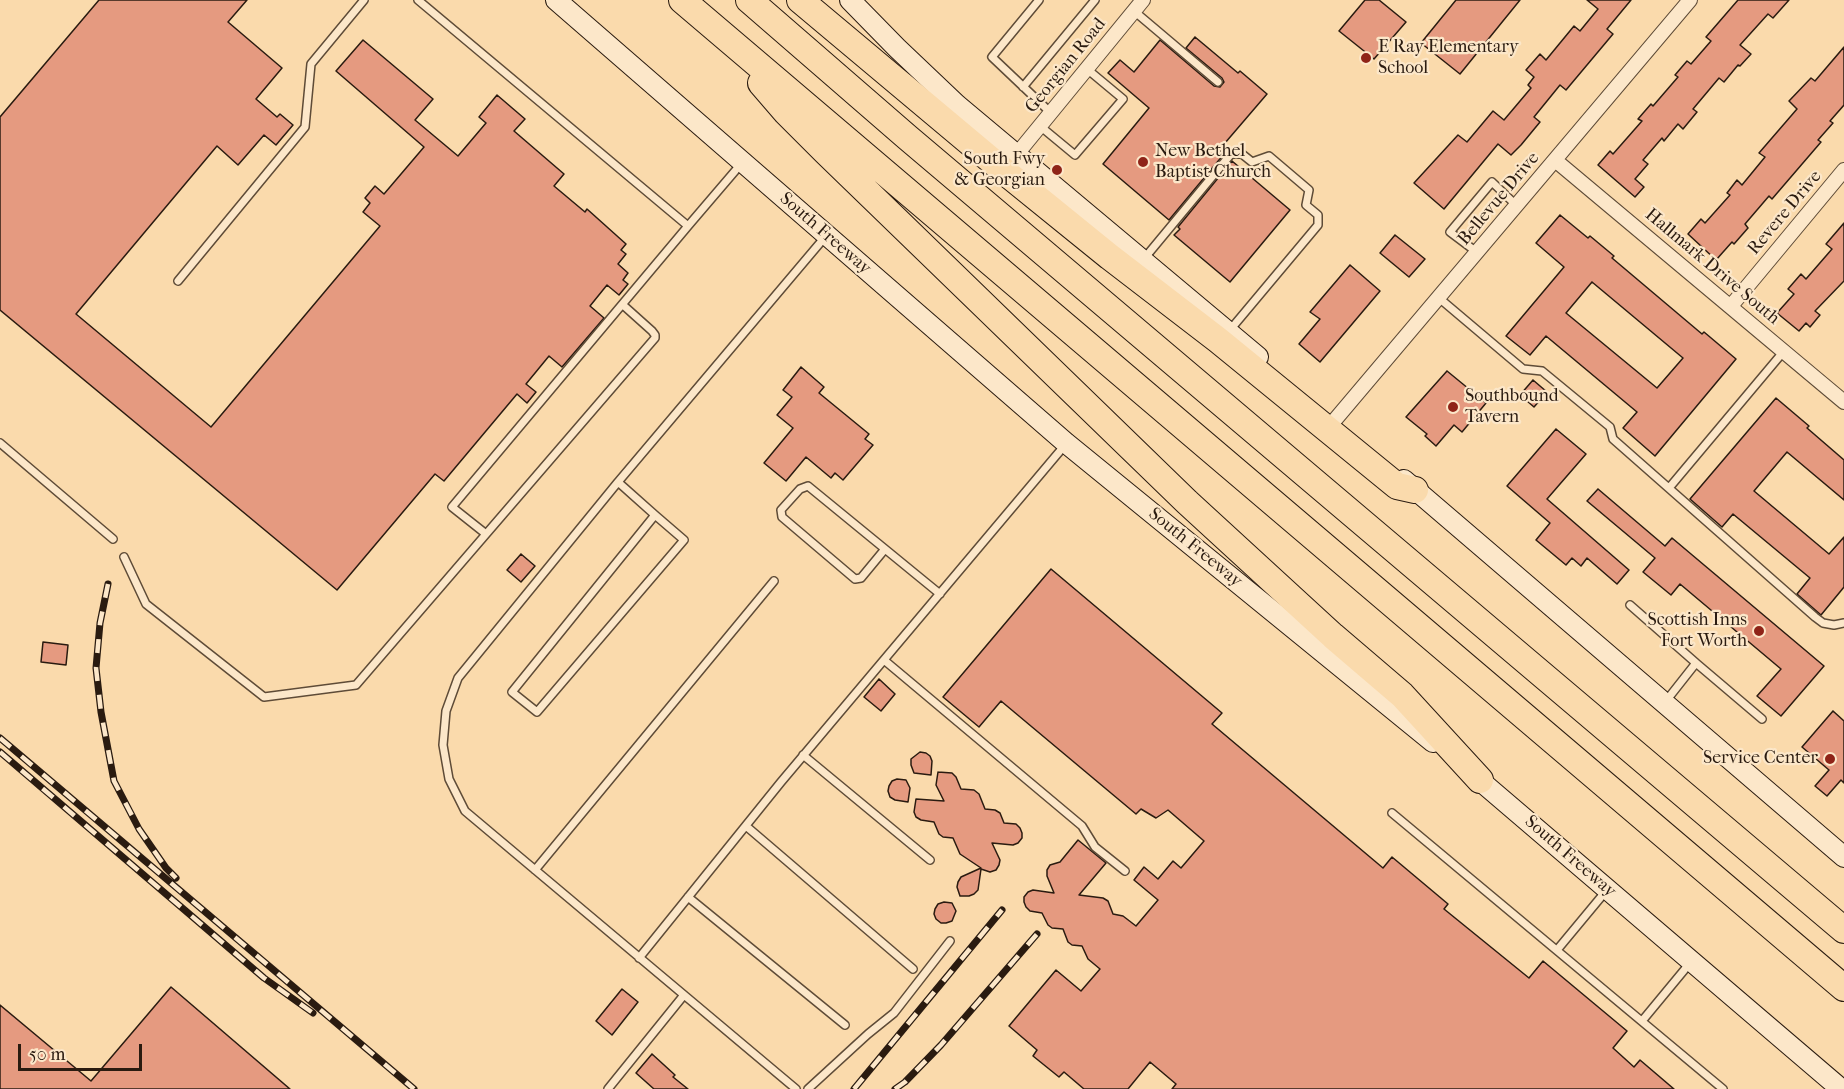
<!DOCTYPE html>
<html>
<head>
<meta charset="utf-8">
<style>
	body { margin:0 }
	#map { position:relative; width:1844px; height:1089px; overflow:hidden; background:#fadaac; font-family:"IM FELL French Canon",serif }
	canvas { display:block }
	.scale { position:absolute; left:18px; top:1044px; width:124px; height:27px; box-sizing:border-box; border:3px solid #2a1b10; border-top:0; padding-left:8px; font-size:18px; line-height:21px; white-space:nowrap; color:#2a1b10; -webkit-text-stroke:4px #fce7c9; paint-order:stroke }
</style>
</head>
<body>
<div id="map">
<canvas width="1844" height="1089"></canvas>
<div class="scale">50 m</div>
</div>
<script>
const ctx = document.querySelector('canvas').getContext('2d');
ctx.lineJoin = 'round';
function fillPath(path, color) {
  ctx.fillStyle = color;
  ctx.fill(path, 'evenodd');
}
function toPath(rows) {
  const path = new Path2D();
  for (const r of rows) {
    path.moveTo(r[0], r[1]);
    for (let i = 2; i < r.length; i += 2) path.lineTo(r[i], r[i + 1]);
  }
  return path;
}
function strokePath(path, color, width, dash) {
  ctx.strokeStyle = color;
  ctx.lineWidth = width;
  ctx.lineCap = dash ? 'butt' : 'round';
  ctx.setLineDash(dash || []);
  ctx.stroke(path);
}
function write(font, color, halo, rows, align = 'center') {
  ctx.font = font + ' "IM FELL French Canon",serif';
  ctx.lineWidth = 4.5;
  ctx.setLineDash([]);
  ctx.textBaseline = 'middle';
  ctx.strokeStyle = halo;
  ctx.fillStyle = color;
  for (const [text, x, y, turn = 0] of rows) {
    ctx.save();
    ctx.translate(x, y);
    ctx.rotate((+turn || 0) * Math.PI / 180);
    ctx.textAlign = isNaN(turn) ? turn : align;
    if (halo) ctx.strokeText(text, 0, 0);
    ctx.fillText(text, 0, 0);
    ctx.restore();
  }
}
const building = toPath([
	[99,0,247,0,228,22,282,68,256,99,277,117,280,114,293,125,276,145,264,135,238,165,217,146,76,314,211,427,380,226,363,212,370,203,365,198,375,186,384,194,424,147,336,71,363,40,433,99,415,120,458,156,486,123,479,117,497,95,525,119,514,131,564,174,554,186,585,212,587,209,626,244,621,250,626,254,618,264,628,273,623,280,628,284,619,295,607,285,590,306,604,318,562,367,549,356,526,384,536,392,527,403,517,394,444,481,435,474,337,590,0,310,0,117,99,0],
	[1365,0,1379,0,1406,22,1374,59,1339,31,1365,0],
	[1456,0,1520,0,1460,74,1421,43,1456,0],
	[1587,0,1631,0,1607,29,1613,34,1566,90,1560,85,1534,117,1540,122,1521,145,1511,155,1498,144,1444,209,1414,183,1458,135,1467,142,1493,111,1504,120,1531,88,1528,85,1534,77,1526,70,1540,54,1546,60,1574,26,1580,31,1598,9,1587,0],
	[1738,0,1789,0,1773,18,1768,14,1740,45,1751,54,1740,66,1738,65,1724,82,1719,78,1693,109,1697,112,1683,129,1678,124,1664,141,1662,138,1643,160,1648,164,1635,179,1644,187,1635,197,1598,165,1610,151,1613,154,1642,121,1638,119,1651,104,1653,106,1678,77,1675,75,1687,61,1691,64,1711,41,1706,37,1738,0],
	[1195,37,1238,73,1240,71,1267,94,1219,150,1224,154,1169,220,1103,164,1149,108,1108,73,1120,60,1134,72,1160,40,1214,86,1220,87,1224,82,1222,78,1186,48,1195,37],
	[1844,47,1844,105,1830,121,1833,123,1818,140,1821,142,1772,199,1769,196,1745,224,1748,228,1734,244,1732,242,1716,260,1688,234,1701,219,1705,223,1730,195,1727,193,1737,180,1742,185,1765,157,1759,153,1797,109,1789,101,1811,78,1815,81,1844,47],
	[1232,161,1290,210,1230,282,1174,235,1180,229,1178,227,1232,161],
	[1560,215,1588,238,1590,236,1614,256,1612,258,1702,334,1704,332,1736,359,1655,456,1623,428,1637,412,1546,336,1530,355,1506,336,1564,267,1536,243,1560,215],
	[1592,282,1683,358,1657,388,1566,313,1592,282],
	[1844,223,1844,281,1815,311,1820,315,1810,327,1806,323,1799,331,1777,313,1794,294,1788,289,1801,274,1806,279,1832,249,1826,244,1844,223],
	[1395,235,1425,259,1409,277,1380,253,1395,235],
	[1350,265,1380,291,1320,362,1299,344,1320,319,1310,312,1350,265],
	[801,367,824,387,819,393,869,434,865,439,873,445,843,480,835,473,831,478,806,457,786,481,764,463,793,428,777,415,792,397,783,390,801,367],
	[1447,371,1486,403,1462,432,1454,425,1436,446,1425,436,1427,434,1406,417,1447,371],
	[1533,380,1547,392,1534,407,1520,395,1533,380],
	[1776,398,1809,426,1807,428,1844,460,1844,500,1787,452,1754,491,1829,554,1844,537,1844,587,1821,615,1797,594,1810,578,1733,514,1722,527,1690,499,1776,398],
	[1556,429,1586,454,1547,499,1629,570,1617,584,1587,558,1581,566,1572,558,1566,565,1536,540,1550,523,1507,486,1556,429],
	[1598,489,1665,546,1672,538,1824,666,1781,716,1757,696,1781,669,1680,584,1671,595,1643,572,1655,558,1587,501,1598,489],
	[521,554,535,566,521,582,507,570,521,554],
	[1051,569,1222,713,1212,724,1383,868,1392,857,1448,904,1444,909,1529,978,1543,961,1627,1031,1613,1048,1634,1067,1640,1060,1674,1089,1172,1089,1176,1084,1150,1062,1128,1089,1084,1089,1064,1072,1059,1077,1033,1056,1037,1050,1009,1026,1056,970,1081,991,1100,969,1088,959,1082,946,1072,945,1068,942,1063,929,1052,928,1048,925,1042,913,1030,911,1026,907,1024,902,1024,897,1028,892,1033,890,1054,893,1047,876,1047,870,1050,865,1060,862,1078,840,1106,863,1079,895,1103,898,1108,901,1113,914,1123,916,1136,926,1158,900,1134,880,1144,867,1158,879,1173,861,1181,868,1204,841,1168,810,1156,818,1141,809,1136,814,1001,701,979,727,943,697,1051,569],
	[43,642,68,645,66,665,41,662,43,642],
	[879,679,895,694,881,711,864,697,879,679],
	[1833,711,1844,721,1844,783,1841,780,1827,796,1815,786,1829,770,1802,747,1833,711],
	[920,752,926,753,930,756,932,761,931,775,914,773,911,765,911,759,920,752],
	[938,772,952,773,956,777,961,789,974,790,979,794,985,809,995,810,1000,813,1004,823,1016,824,1020,828,1022,833,1022,838,1018,843,1013,845,992,843,1000,860,999,865,996,870,990,872,981,869,978,890,974,894,969,896,960,896,957,887,958,882,961,877,981,868,960,854,953,838,943,837,939,834,934,822,921,820,916,817,914,812,916,799,944,801,936,785,938,772],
	[897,779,906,780,910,788,908,802,895,800,890,797,888,791,889,786,892,781,897,779],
	[944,902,952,903,956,911,952,921,946,923,941,923,936,919,934,914,935,909,938,904,944,902],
	[171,987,290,1089,0,1089,0,1005,91,1081,171,987],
	[622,989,638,1002,612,1035,596,1021,622,989],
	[652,1054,675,1075,673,1077,688,1089,654,1089,636,1073,652,1054]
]);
fillPath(building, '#e59a80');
strokePath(building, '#2a1b10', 1.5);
const service = toPath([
	[418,0,688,226,741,164],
	[1039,0,992,57,1051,113],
	[1134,11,1218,82],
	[1023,87,1095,0],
	[1040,126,1075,155,1123,99,1087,69],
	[1478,253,1450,232,1492,182,1517,206],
	[1143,260,1231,154,1242,154,1252,162,1269,156,1309,190,1306,205,1318,215,1318,225,1230,330],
	[178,281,305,127,311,64,364,0],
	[1439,298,1523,369,1542,371,1610,427,1613,439,1815,617,1823,623,1834,625,1844,623],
	[0,443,113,539],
	[618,482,458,678,446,711,443,745,449,779,465,811,796,1089],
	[1669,488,1784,351],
	[655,515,512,692,537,712,684,540,655,515,618,482,825,237],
	[486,534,452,507,688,226],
	[885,549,861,578,855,579,782,517,781,510,800,489,808,486,940,594],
	[124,557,146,604,264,697,356,685,655,338,655,335,652,331,623,305],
	[1630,605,1696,663],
	[884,660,1082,826,1095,847,1125,871],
	[1666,701,1696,663,1762,719],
	[803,755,930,860],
	[1392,813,1723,1089],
	[746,826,913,969],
	[535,870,774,581],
	[688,897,845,1025],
	[1557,950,1606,891],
	[639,958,781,782,1065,445],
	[1642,1021,1690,963],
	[608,1089,684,995],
	[808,1089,868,1034,894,1013,950,941]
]);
const minor = toPath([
	[1017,154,1143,0],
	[1555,160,1844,402],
	[1731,306,1844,170],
	[1334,421,1690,0]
]);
const secondary = toPath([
	[556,0,1066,443,1433,742],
	[850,0,897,48,957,105,1258,357],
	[1404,480,1844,857],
	[1470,772,1841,1089]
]);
const motorway = toPath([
	[682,0,1844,988],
	[749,0,907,137,1844,930],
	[800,0,1010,176,1110,257,1218,340,1397,486,1415,490],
	[761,83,786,112,826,152,1187,502,1333,636,1402,695,1480,780]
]);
strokePath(service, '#5e4b37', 10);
strokePath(minor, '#5e4b37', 16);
strokePath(secondary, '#2a1b10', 22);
strokePath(motorway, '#2a1b10', 28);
strokePath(service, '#fce7c9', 7);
strokePath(minor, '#fce7c9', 14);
strokePath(secondary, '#fce7c9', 20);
strokePath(motorway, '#fadaac', 26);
const rail = toPath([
	[108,584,100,623,96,668,101,712,114,781,139,829,166,868,176,878],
	[0,738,414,1089],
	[0,752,264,978,313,1013],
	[854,1089,1002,910],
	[895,1089,905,1082,941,1045,1037,934]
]);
strokePath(rail, '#2a1b10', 7);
strokePath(rail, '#fce7c9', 4.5, [14]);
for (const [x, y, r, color] of [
	[1366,58,6,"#8f2418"],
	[1143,162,6,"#8f2418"],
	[1057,170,6,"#8f2418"],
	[1453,407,6,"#8f2418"],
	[1759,631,6,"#8f2418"],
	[1830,759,6,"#8f2418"]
]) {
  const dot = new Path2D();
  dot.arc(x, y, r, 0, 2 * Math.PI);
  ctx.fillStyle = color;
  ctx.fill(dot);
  strokePath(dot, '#fce7c9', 2);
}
write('18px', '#2a1b10', '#fce7c9', [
	["E Ray Elementary",1378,48],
	["School",1378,69],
	["New Bethel",1155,152],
	["Baptist Church",1155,173],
	["South Fwy",1045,160,"right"],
	["& Georgian",1045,181,"right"],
	["Southbound",1465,397],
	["Tavern",1465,418],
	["Scottish Inns",1747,621,"right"],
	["Fort Worth",1747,642,"right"],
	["Service Center",1818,759,"right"]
], 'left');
write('18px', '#2a1b10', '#fce7c9', [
	["Georgian Road",1066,66,-51],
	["Bellevue Drive",1499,199,-50],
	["Revere Drive",1785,213,-50],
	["South Freeway",825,234,41],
	["Hallmark Drive South",1712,267,40],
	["South Freeway",1195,548,39],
	["South Freeway",1570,857,41]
]);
</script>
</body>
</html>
